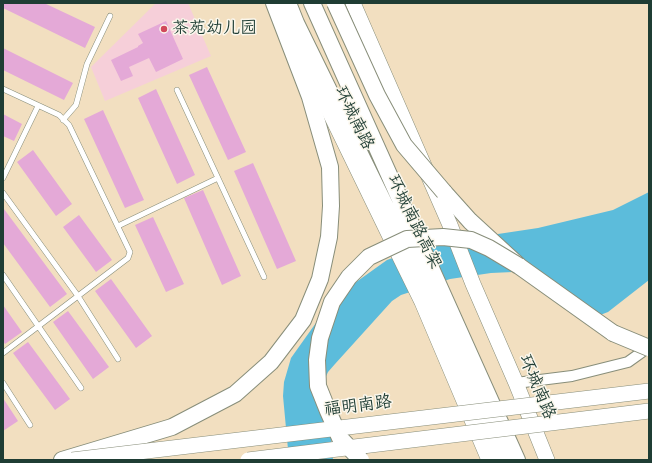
<!DOCTYPE html>
<html>
<head>
<meta charset="utf-8">
<style>
	body { margin:0 }
	#map { position:relative; width:652px; height:463px; overflow:hidden; background:#f2dfc0; font-family:Caveat,sans-serif }
	canvas { display:block }
	.frame { position:absolute; inset:0; border:4px solid #1f3d34; pointer-events:none }
</style>
</head>
<body>
<div id="map">
<canvas width="652" height="463"></canvas>
<div class="frame"></div>
</div>
<script>
const ctx = document.querySelector('canvas').getContext('2d');
ctx.lineJoin = 'round';
function fillPath(path, color) {
  ctx.fillStyle = color;
  ctx.fill(path, 'evenodd');
}
function toPath(rows) {
  const path = new Path2D();
  for (const r of rows) {
    path.moveTo(r[0], r[1]);
    for (let i = 2; i < r.length; i += 2) path.lineTo(r[i], r[i + 1]);
  }
  return path;
}
function strokePath(path, color, width, dash) {
  ctx.strokeStyle = color;
  ctx.lineWidth = width;
  ctx.lineCap = dash ? 'butt' : 'round';
  ctx.setLineDash(dash || []);
  ctx.stroke(path);
}
function write(font, color, halo, rows, align = 'center') {
  ctx.font = font + ' Caveat,"LXGW WenKai TC",sans-serif';
  ctx.lineWidth = 3;
  ctx.setLineDash([]);
  ctx.textBaseline = 'middle';
  ctx.strokeStyle = halo;
  ctx.fillStyle = color;
  for (const [text, x, y, turn = 0] of rows) {
    ctx.save();
    ctx.translate(x, y);
    ctx.rotate((+turn || 0) * Math.PI / 180);
    ctx.textAlign = isNaN(turn) ? turn : align;
    if (halo) ctx.strokeText(text, 0, 0);
    ctx.fillText(text, 0, 0);
    ctx.restore();
  }
}
fillPath(toPath([
	[156,3,188,3,211,56,105,101,91,67]
]), '#f6cfd9');
fillPath(toPath([
	[649,192,649,280,608,312,595,317,540,277,513,272,491,273,450,279,401,295,392,301,335,364,328,372,323,383,331,436,333,460,289,460,283,396,284,382,291,358,323,313,352,285,387,260,412,251,478,237,538,228,613,210]
]), '#5cbcdb');
fillPath(toPath([
	[4,3,44,3,95,27,85,48,3,8],
	[166,21,183,59,156,72,149,58,129,67,133,76,121,81,111,60,138,47,138,46,143,43,138,34],
	[3,48,73,83,64,100,3,70],
	[207,67,246,152,228,160,189,75],
	[156,89,195,175,177,184,138,98],
	[103,110,144,200,125,208,84,119],
	[3,114,22,124,14,141,3,136],
	[33,150,72,204,56,216,17,162],
	[253,163,296,261,277,269,234,171],
	[203,190,241,276,222,285,184,198],
	[4,209,67,294,50,307,3,243,3,210],
	[79,215,112,260,96,272,63,227],
	[153,217,184,284,166,292,135,225],
	[111,279,152,336,136,348,95,291],
	[3,305,22,332,5,344,3,341],
	[68,311,109,367,93,379,53,322],
	[28,342,70,399,55,410,13,353],
	[3,398,18,421,3,431]
]), '#e4a9d7');
const service = toPath([
	[3,89,59,115,69,125,130,252,128,258,3,353],
	[177,90,264,277],
	[63,120,76,105,87,64,110,16],
	[3,178,38,106],
	[3,193,78,296,118,359],
	[118,226,218,178],
	[3,275,81,388],
	[3,383,30,425]
]);
const minor = toPath([
	[516,383,572,376,628,362,649,347]
]);
const primary = toPath([
	[353,3,450,225,473,284,516,383,547,460],
	[298,47,397,251,422,302,489,460]
]);
const trunk = toPath([
	[288,3,296,23,430,297,501,460],
	[312,3,517,460],
	[444,192,470,221,519,266,613,333],
	[62,460,172,427,235,394,271,362,303,320,320,279,329,237,331,206,330,167,310,97,274,3]
]);
strokePath(service, '#888e7a', 6);
strokePath(minor, '#888e7a', 12);
strokePath(primary, '#888e7a', 16);
strokePath(trunk, '#888e7a', 18);
strokePath(service, '#fff', 5);
strokePath(minor, '#fff', 10);
strokePath(primary, '#fff', 15);
strokePath(trunk, '#fff', 16);
const primaryBridge = toPath([
	[72,460,649,391],
	[248,460,649,411]
]);
const trunkBridge = toPath([
	[335,3,377,95,404,145,444,192],
	[613,333,649,348],
	[361,460,340,438,328,411,318,386,317,360,320,338,332,302,349,277,369,257,407,239,443,237,471,240,489,248,519,266]
]);
strokePath(primaryBridge, '#888e7a', 16, []);
strokePath(trunkBridge, '#888e7a', 18, []);
strokePath(primaryBridge, '#fff', 15);
strokePath(trunkBridge, '#fff', 16);
for (const [x, y, r, color] of [
	[164,29,4,"#d1495b"]
]) {
  const dot = new Path2D();
  dot.arc(x, y, r, 0, 2 * Math.PI);
  ctx.fillStyle = color;
  ctx.fill(dot);
  strokePath(dot, '#fbf7ec', 1.5);
}
write('17px', '#1f3d34', '#fbf7ec', [
	["茶苑幼儿园",172,29]
], 'left');
write('17px', '#1f3d34', '#fbf7ec', [
	["环城南路",354,118,64],
	["环城南路高架",414,222,64],
	["环城南路",537,387,67],
	["福明南路",358,406,-7]
]);
</script>
</body>
</html>
